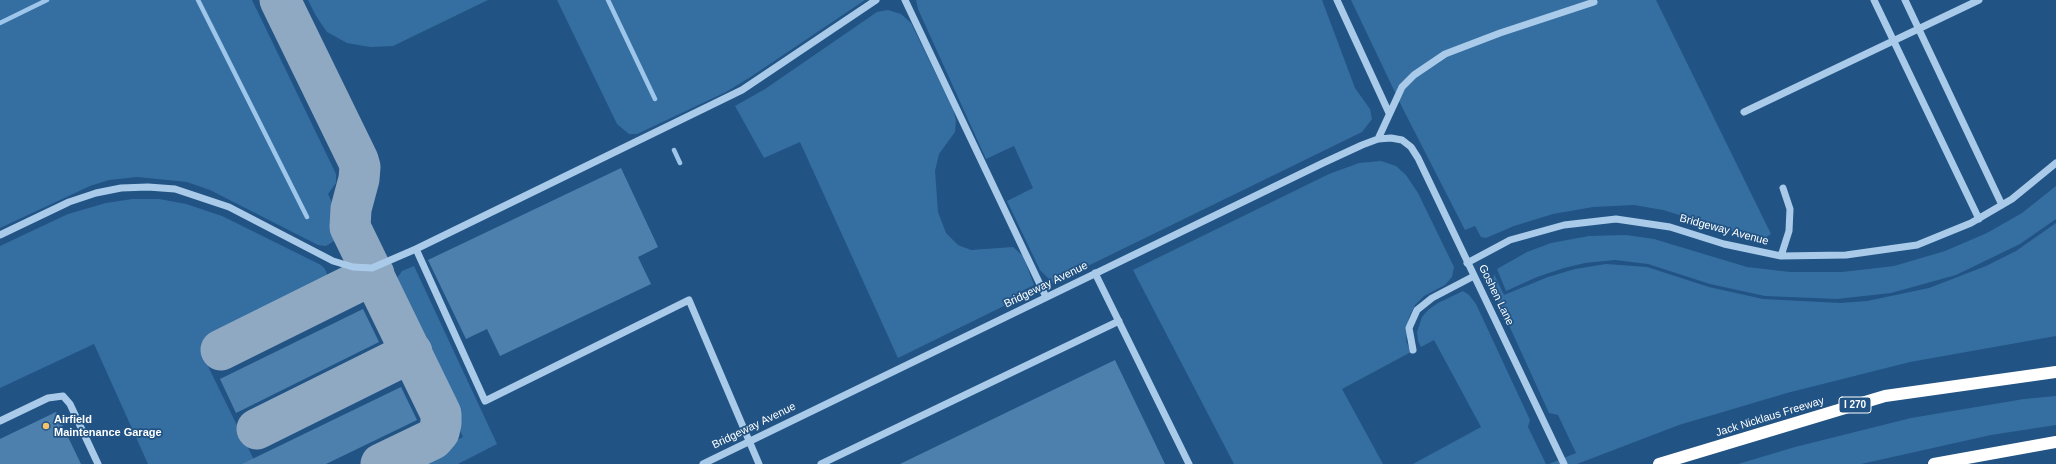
<!DOCTYPE html>
<html>
<head>
<meta charset="utf-8">
<style>
	body { margin:0 }
	canvas { display:block; background:#215384 }
</style>
</head>
<body>
<canvas width="2056" height="464"></canvas>
<script>
const ctx = document.querySelector('canvas').getContext('2d');
ctx.lineJoin = 'round';
function fillPath(path, color) {
  ctx.fillStyle = color;
  ctx.fill(path, 'evenodd');
}
function toPath(rows) {
  const path = new Path2D();
  for (const r of rows) {
    path.moveTo(r[0], r[1]);
    for (let i = 2; i < r.length; i += 2) path.lineTo(r[i], r[i + 1]);
  }
  return path;
}
function strokePath(path, color, width, dash) {
  ctx.strokeStyle = color;
  ctx.lineWidth = width;
  ctx.lineCap = dash ? 'butt' : 'round';
  ctx.setLineDash(dash || []);
  ctx.stroke(path);
}
function write(font, color, halo, rows, align = 'center') {
  ctx.font = font + ' Arial,sans-serif';
  ctx.lineWidth = 3.5;
  ctx.setLineDash([]);
  ctx.textBaseline = 'middle';
  ctx.strokeStyle = halo;
  ctx.fillStyle = color;
  for (const [text, x, y, turn = 0] of rows) {
    ctx.save();
    ctx.translate(x, y);
    ctx.rotate((+turn || 0) * Math.PI / 180);
    ctx.textAlign = isNaN(turn) ? turn : align;
    if (halo) ctx.strokeText(text, 0, 0);
    ctx.fillText(text, 0, 0);
    ctx.restore();
  }
}
fillPath(toPath([
	[0,0,252,0,336,174,336,183,328,194,342,224,342,230,337,239,326,246,318,245,210,190,187,182,137,177,109,180,90,186,0,228],
	[308,0,488,0,393,46,370,47,347,43,327,32,316,16],
	[557,0,865,0,752,76,726,92,637,134,629,134,617,124],
	[916,0,1322,0,1355,88,1370,109,1372,119,1362,132,1053,283,1040,270,1007,201,1033,188,1014,146,986,159,918,9],
	[1351,0,1656,0,1771,234,1763,239,1752,237,1663,210,1634,205,1593,207,1553,214,1514,226,1486,238,1481,237,1475,226,1465,230,1403,109],
	[888,10,901,14,911,23,953,109,956,120,955,132,939,154,935,171,938,212,946,233,958,245,971,250,1013,247,1023,256,1034,285,1014,295,1014,301,898,358,800,142,764,158,735,106,765,89,877,12],
	[1381,161,1396,166,1406,175,1418,193,1454,267,1452,277,1445,285,1424,296,1415,305,1409,317,1406,341,1411,352,1342,389,1383,464,1234,464,1133,270,1329,174,1359,163],
	[2056,186,2056,219,2020,244,1956,275,1891,293,1837,299,1765,296,1710,284,1648,264,1615,260,1585,263,1564,268,1537,277,1506,291,1497,269,1527,252,1551,243,1589,236,1626,235,1654,239,1747,267,1790,272,1842,272,1894,266,1945,251,1987,233,2022,213],
	[132,199,159,199,186,204,222,216,321,265,325,269,328,277,327,284,319,293,201,352,256,464,148,464,94,344,0,388,0,246,68,214,106,203],
	[2056,223,2056,336,1910,362,1787,393,1679,425,1577,464,1549,464,1576,453,1558,415,1549,413,1492,288,1494,274,1504,295,1548,277,1575,269,1606,264,1647,267,1709,287,1763,299,1840,303,1867,301,1929,288,1986,266,2016,251],
	[414,266,497,444,458,464,408,464,463,437,393,294,395,281,402,271],
	[1463,291,1469,295,1476,304,1530,420,1528,427,1546,464,1413,464,1481,427,1434,340,1421,347,1418,341,1417,332,1422,317,1428,310,1438,303],
	[2056,396,2056,425,1991,435,1861,464,1738,464,1795,447,1911,418,2024,399]
]), '#356ea1');
strokePath(toPath([
	[198,0,307,217],
	[608,0,655,99],
	[0,23,47,0],
	[674,150,680,163]
]), '#9dc6ea', 4.5);
strokePath(toPath([
	[280,0,358,160,360,167,359,179,351,209,350,227,441,414,441,423,439,432,433,439,381,464],
	[221,350,374,274],
	[257,429,412,352]
]), '#90a9c2', 41);
fillPath(toPath([
	[621,168,658,247,638,257,651,284,500,356,487,329,466,339,428,260],
	[363,309,379,342,236,413,220,379],
	[1115,360,1165,464,900,464],
	[401,387,417,420,326,464,242,464],
	[56,412,81,464,0,464,0,439]
]), '#4e80ae');
strokePath(toPath([
	[905,0,1046,297],
	[1337,0,1389,113],
	[1874,0,1979,219],
	[1905,0,2002,205],
	[1744,112,1979,0],
	[1378,139,1402,87,1414,75,1445,54,1500,33,1594,2],
	[0,235,69,202,96,193,121,188,148,187,175,189,229,207,333,261,353,267,372,268,416,249,742,90,876,0],
	[416,249,485,401,689,300,759,464],
	[1781,256,1789,231,1790,209,1783,188],
	[1467,263,1510,240,1564,225,1616,219,1670,227,1724,244,1781,256,1846,255,1917,245,1971,223,2012,199,2056,163],
	[1095,273,1189,464],
	[1413,350,1409,328,1417,310,1432,298,1474,276],
	[0,421,48,398,63,396,70,404,98,464],
	[703,464,1323,163,1362,145,1378,139,1391,138,1402,140,1411,147,1418,158,1564,464],
	[821,464,1119,321]
]), '#a9cbe9', 7);
strokePath(toPath([
	[1659,464,1885,396,2056,372],
	[1934,464,2056,442]
]), '#fff', 12);
for (const [x, y, r, color] of [
	[46,426,4,"#f5c36a"]
]) {
  const dot = new Path2D();
  dot.arc(x, y, r, 0, 2 * Math.PI);
  ctx.fillStyle = color;
  ctx.fill(dot);
  strokePath(dot, '#215384', 1.5);
}
for (const [x, y, w] of [
	[1855,405,32]
]) {
  const box = new Path2D();
  box.roundRect(x - w / 2, y - 8, w, 16, 3);
  ctx.fillStyle = '#215384';
  ctx.fill(box);
  strokePath(box, '#fff', 1);
}
write('bold 10px', '#fff', null, [
	["I 270",1855,405]
]);
write('11px', '#fff', '#215384', [
	["Bridgeway Avenue",1724,230,15],
	["Bridgeway Avenue",1046,285,-26],
	["Goshen Lane",1496,295,64],
	["Jack Nicklaus Freeway",1770,417,-17],
	["Bridgeway Avenue",754,426,-26]
]);
write('bold 11px', '#fff', '#215384', [
	["Airfield",54,420],
	["Maintenance Garage",54,433]
], 'left');
</script>
</body>
</html>
